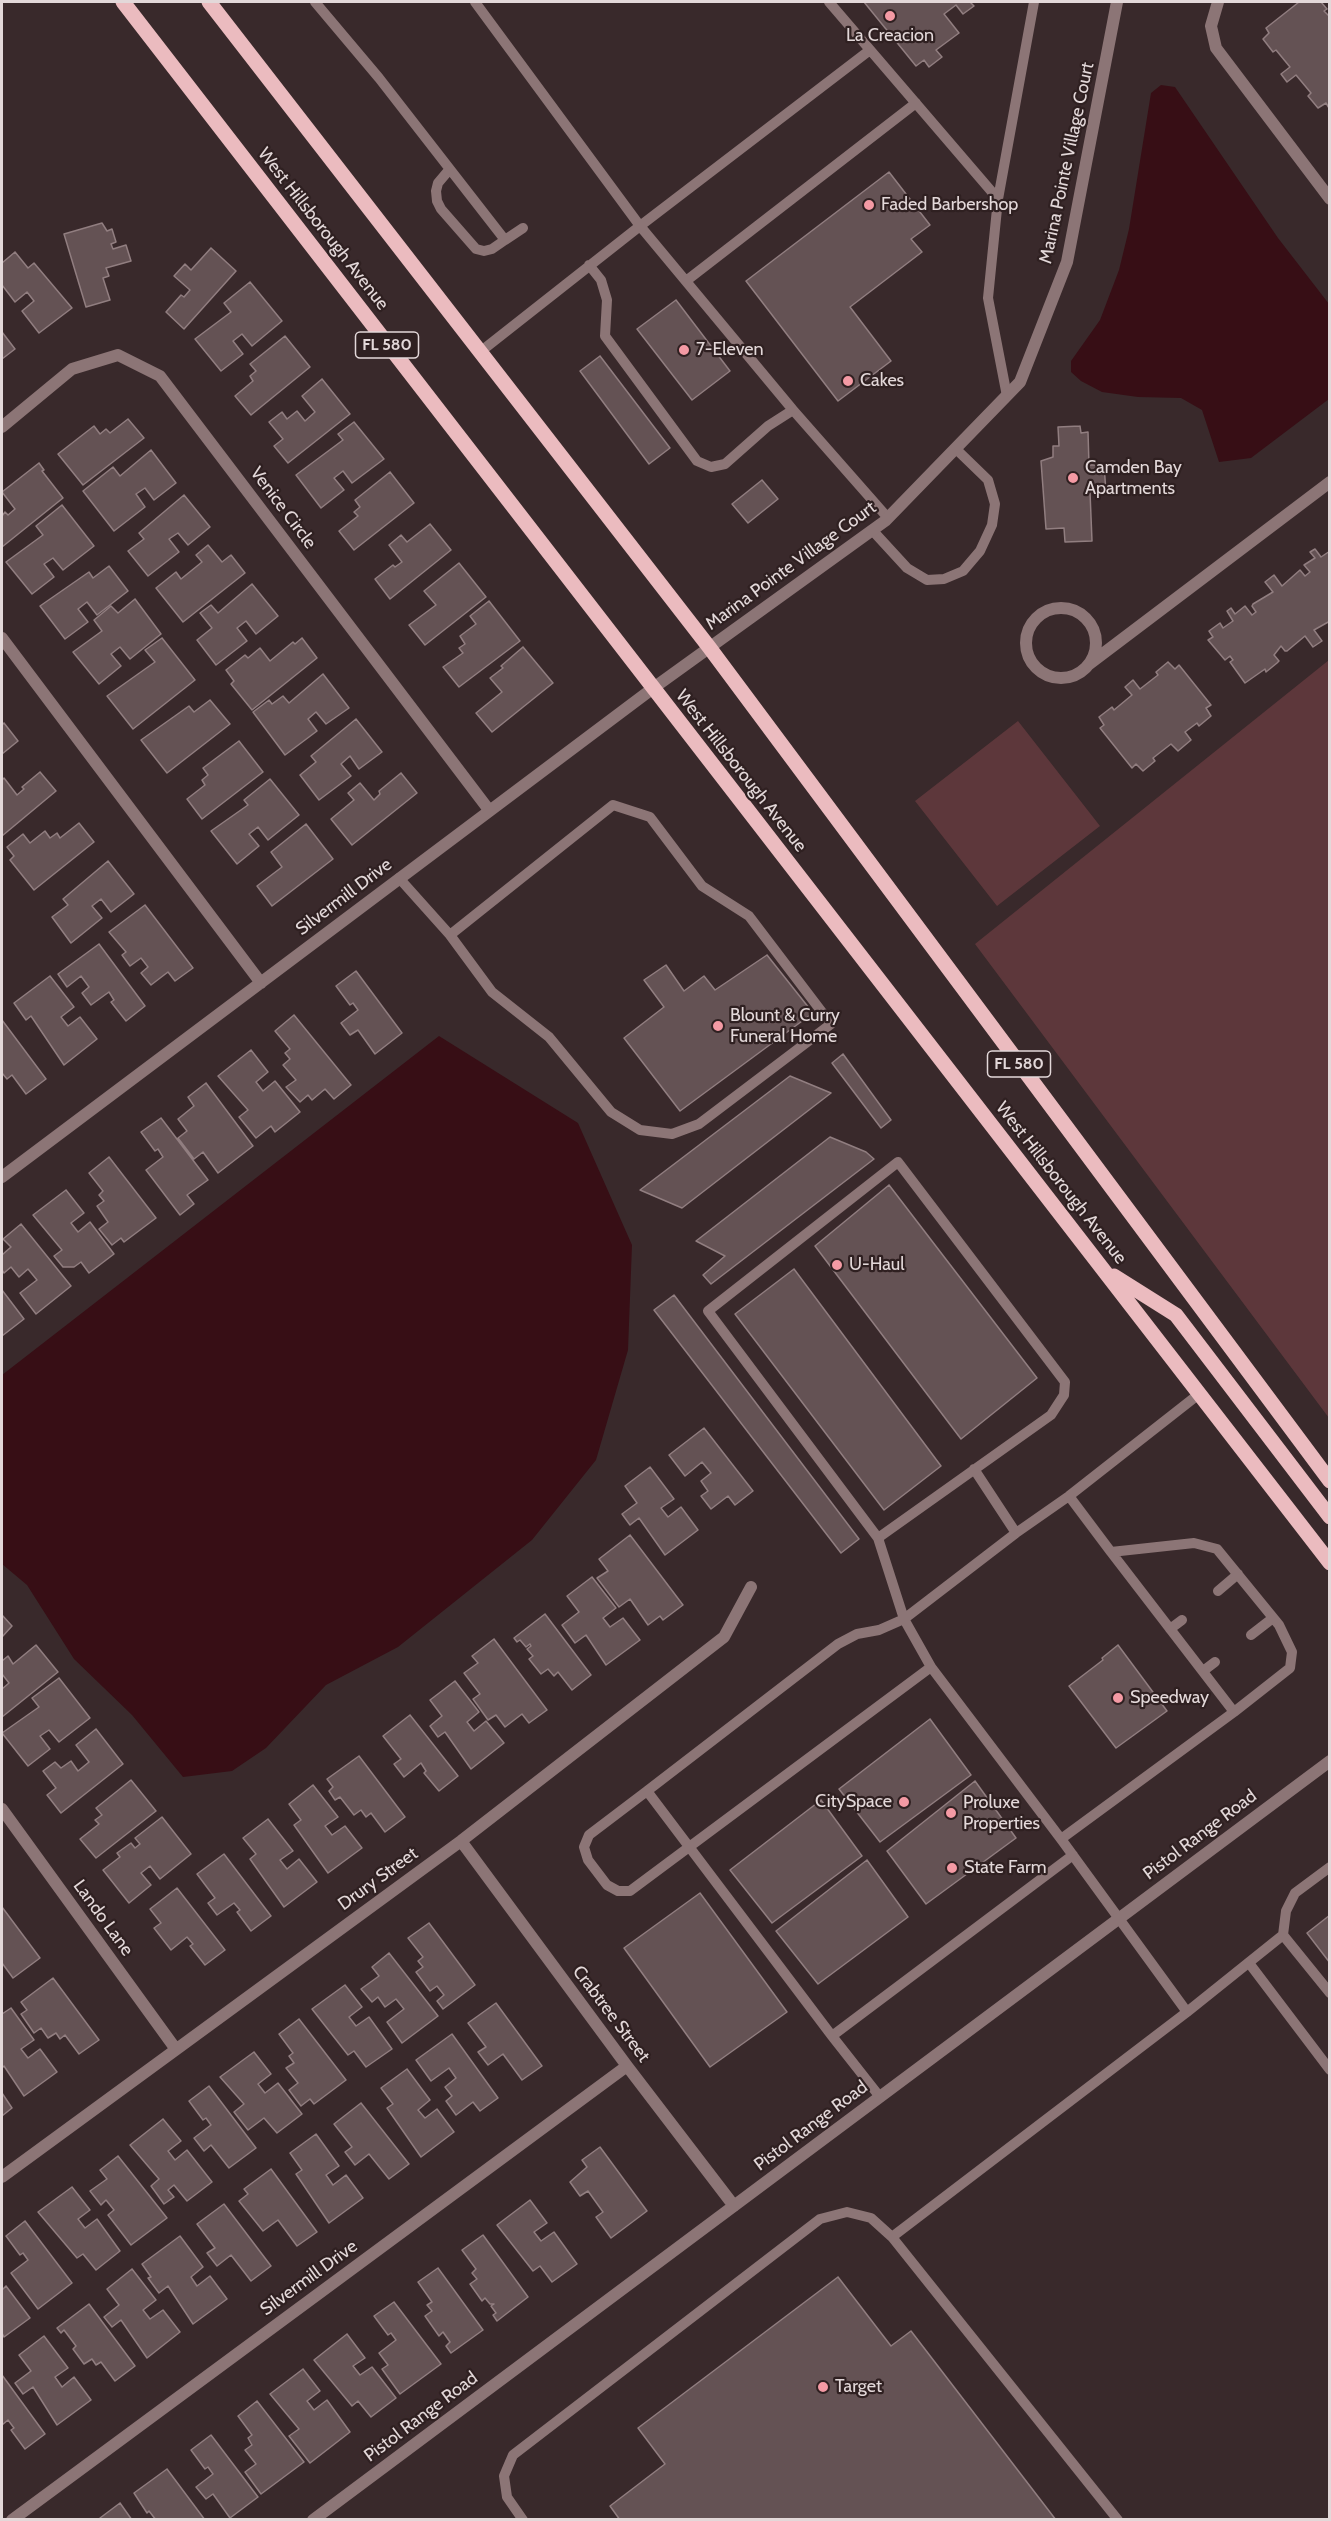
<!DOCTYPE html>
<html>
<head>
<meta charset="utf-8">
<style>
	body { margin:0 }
	#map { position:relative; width:1331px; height:2521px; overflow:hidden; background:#39292b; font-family:Cabin,sans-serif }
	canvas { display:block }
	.frame { position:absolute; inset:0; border:3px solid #e3d8d9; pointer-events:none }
</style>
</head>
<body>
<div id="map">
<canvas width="1331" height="2521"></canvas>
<div class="frame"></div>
</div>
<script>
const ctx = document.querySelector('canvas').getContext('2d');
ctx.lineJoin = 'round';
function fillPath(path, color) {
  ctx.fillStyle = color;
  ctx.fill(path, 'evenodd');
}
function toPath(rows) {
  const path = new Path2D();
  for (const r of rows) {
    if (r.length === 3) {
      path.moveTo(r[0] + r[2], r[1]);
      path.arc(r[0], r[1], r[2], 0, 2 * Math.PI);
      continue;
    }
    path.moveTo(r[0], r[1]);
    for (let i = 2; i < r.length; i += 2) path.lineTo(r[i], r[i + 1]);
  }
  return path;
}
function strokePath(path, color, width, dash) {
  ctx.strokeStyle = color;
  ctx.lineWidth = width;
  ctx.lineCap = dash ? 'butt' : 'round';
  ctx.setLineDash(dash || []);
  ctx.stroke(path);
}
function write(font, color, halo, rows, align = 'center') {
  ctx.font = font + ' Cabin,sans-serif';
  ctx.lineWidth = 4.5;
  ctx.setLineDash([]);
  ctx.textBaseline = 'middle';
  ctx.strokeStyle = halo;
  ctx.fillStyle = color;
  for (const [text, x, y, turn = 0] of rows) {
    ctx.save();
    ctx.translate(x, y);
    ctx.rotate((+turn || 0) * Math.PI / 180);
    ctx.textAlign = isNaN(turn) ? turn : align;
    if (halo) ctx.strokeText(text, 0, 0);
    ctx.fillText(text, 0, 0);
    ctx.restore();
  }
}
fillPath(toPath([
	[1329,660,1329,1418,975,944],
	[1018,721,1100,826,997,906,915,801]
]), '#5d373b');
fillPath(toPath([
	[1161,85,1175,87,1278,238,1329,304,1329,399,1251,458,1219,462,1202,410,1181,398,1138,397,1102,392,1081,381,1071,372,1071,361,1100,320,1119,270,1129,229,1151,93],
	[439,1036,578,1123,632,1245,628,1350,596,1460,532,1540,398,1647,326,1685,266,1748,232,1771,183,1777,132,1715,74,1659,27,1585,2,1564,2,1375]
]), '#370e15');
const building = toPath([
	[864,2,970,2,974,6,963,14,956,5,944,14,959,33,936,50,942,57,929,67,924,60,916,66,864,2],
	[1299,2,1321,2,1327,9,1324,11,1330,17,1329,108,1326,103,1318,108,1308,96,1311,93,1296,75,1287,82,1281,74,1290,67,1276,50,1273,52,1263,39,1269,33,1266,28,1299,2],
	[889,172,930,225,911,239,922,252,850,307,891,361,838,401,746,281,889,172],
	[102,223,107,231,112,229,116,242,111,244,113,249,126,245,131,261,106,268,109,276,103,278,110,300,86,307,64,234,102,223],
	[211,248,236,271,184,329,166,312,181,295,184,297,190,290,174,276,185,264,191,270,211,248],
	[15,252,28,268,34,263,72,308,39,333,22,311,34,301,27,292,15,302,2,285,2,263,15,252],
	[250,282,282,321,252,346,242,334,233,341,243,354,221,371,195,339,231,312,224,303,250,282],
	[676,300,730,371,692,400,637,329,676,300],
	[2,332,15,349,2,359,2,332],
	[285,336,310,367,251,415,235,396,253,381,250,376,256,371,250,364,285,336],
	[600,356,670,448,649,464,580,371,600,356],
	[322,379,350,414,288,463,274,446,283,439,269,422,282,412,287,419,297,411,305,421,315,412,302,396,322,379],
	[128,419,144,438,83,485,58,454,94,426,100,434,106,429,110,433,128,419],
	[354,422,384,459,352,483,343,471,334,478,344,490,321,508,296,475,343,440,338,434,354,422],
	[1080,426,1081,433,1088,432,1089,465,1104,465,1106,492,1090,492,1092,541,1065,542,1064,528,1046,529,1041,461,1053,457,1053,446,1059,446,1058,427,1080,426],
	[151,450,176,483,154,500,145,488,136,494,145,507,114,531,83,491,113,467,120,476,151,450],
	[39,463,44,470,42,471,63,498,2,547,2,516,5,512,8,515,15,509,2,492,39,463],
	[390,472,414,503,354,550,339,531,358,516,354,512,360,507,355,500,390,472],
	[762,480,778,499,748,523,732,504,762,480],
	[184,495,210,527,188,545,178,533,169,539,179,552,148,576,128,551,144,539,139,533,184,495],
	[62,505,94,546,63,570,53,558,44,564,54,577,32,594,6,562,43,535,36,526,62,505],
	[430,524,451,550,390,599,375,579,393,565,395,567,402,562,389,545,401,535,407,542,430,524],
	[208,545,222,562,231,555,245,573,183,622,156,588,176,572,181,579,202,562,196,555,208,545],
	[1315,549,1321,557,1330,551,1330,621,1314,630,1322,641,1313,647,1305,636,1287,651,1285,651,1281,646,1274,655,1279,661,1277,663,1266,672,1265,669,1245,683,1230,662,1233,660,1230,656,1225,660,1208,640,1213,637,1209,631,1220,623,1223,628,1233,621,1227,611,1231,608,1235,614,1245,606,1252,615,1256,612,1252,606,1253,604,1273,592,1265,582,1274,575,1282,586,1300,570,1305,576,1310,572,1304,565,1315,558,1310,552,1315,549],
	[459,563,486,597,425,645,409,625,436,605,424,591,459,563],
	[109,566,128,591,97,615,87,602,78,609,88,622,65,639,40,606,89,572,93,578,109,566],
	[252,584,278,616,256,634,246,621,237,628,247,641,216,665,197,640,212,628,200,613,211,605,218,613,252,584],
	[135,599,161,634,130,659,120,647,111,654,121,666,99,684,73,652,102,631,94,620,111,606,118,613,135,599],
	[489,601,520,641,459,687,443,667,463,653,459,648,465,644,460,636,476,624,470,616,489,601],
	[162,638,195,680,133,729,107,696,155,662,145,650,162,638],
	[302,638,317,658,252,710,231,684,234,681,226,670,245,655,248,658,260,648,270,661,293,642,295,644,302,638],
	[523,647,553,683,492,732,476,713,502,692,490,678,503,668,501,666,523,647],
	[1168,662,1175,669,1179,665,1211,705,1206,708,1211,716,1199,726,1197,723,1185,732,1191,740,1178,751,1171,744,1153,758,1155,761,1143,771,1136,764,1132,768,1100,728,1104,725,1099,717,1112,707,1114,710,1132,695,1125,687,1133,680,1140,689,1158,675,1156,672,1168,662],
	[323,674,349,708,326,724,316,712,308,719,317,731,285,755,253,712,269,700,272,704,283,696,289,703,323,674],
	[210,700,230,724,167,773,141,740,189,706,194,712,210,700],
	[356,719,382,752,359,769,350,756,341,764,351,776,319,800,300,775,316,762,311,756,356,719],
	[4,723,18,741,2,754,2,725,4,723],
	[239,741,263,772,202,819,187,799,205,785,202,780,208,775,203,768,239,741],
	[40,772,56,791,2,836,2,780,4,778,17,795,24,789,22,787,40,772],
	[401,773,417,793,352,845,331,819,354,800,348,793,360,783,374,800,380,794,379,791,401,773],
	[270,779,299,815,268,840,258,827,249,834,259,846,237,864,211,831,248,805,244,800,270,779],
	[79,823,94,842,34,890,10,860,14,856,7,847,23,834,30,843,45,831,50,838,57,833,60,838,79,823],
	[306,824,333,859,272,906,257,886,282,867,271,852,306,824],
	[108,861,134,894,111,912,101,899,92,906,102,918,71,943,52,917,68,905,63,899,108,861],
	[145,905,193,968,175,981,168,972,151,985,141,973,148,967,141,958,130,966,122,955,126,952,109,932,145,905],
	[99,944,145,1006,126,1021,111,1002,114,1000,109,992,91,1005,82,993,89,987,81,976,67,987,58,974,99,944],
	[767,955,813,1013,680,1111,624,1038,664,1007,644,980,666,965,684,991,704,976,715,990,767,955],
	[356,971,402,1033,375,1054,358,1030,350,1035,341,1023,358,1010,353,1003,350,1005,336,986,356,971],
	[50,976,74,1007,61,1017,68,1026,80,1017,97,1039,64,1065,31,1016,26,1020,14,1003,50,976],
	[294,1015,351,1085,334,1099,325,1089,312,1100,308,1095,300,1102,286,1087,296,1080,283,1065,290,1059,285,1053,290,1049,275,1031,294,1015],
	[2,1020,46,1079,26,1094,12,1075,7,1079,2,1073,2,1020],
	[251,1050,268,1072,256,1082,263,1091,275,1081,300,1112,275,1132,271,1126,256,1138,239,1117,248,1110,218,1076,251,1050],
	[843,1054,891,1120,881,1128,832,1063,843,1054],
	[790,1076,831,1093,682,1208,640,1190,790,1076],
	[206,1083,253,1146,218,1173,203,1152,194,1159,178,1138,187,1131,178,1119,194,1106,188,1097,206,1083],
	[161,1118,208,1180,187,1195,194,1204,180,1215,146,1170,163,1157,158,1149,155,1151,141,1132,161,1118],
	[830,1137,866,1152,874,1159,711,1284,703,1275,725,1256,696,1241,830,1137],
	[109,1157,156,1218,124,1242,121,1238,112,1245,99,1229,108,1222,97,1206,104,1201,99,1195,103,1191,89,1173,109,1157],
	[889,1185,1037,1378,961,1439,815,1246,889,1185],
	[66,1190,84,1213,71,1223,78,1232,90,1222,114,1254,89,1273,81,1262,74,1267,63,1267,54,1256,62,1250,33,1215,66,1190],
	[21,1224,71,1286,36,1314,20,1293,37,1280,28,1269,19,1277,11,1267,4,1273,2,1270,2,1255,11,1247,3,1239,21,1224],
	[794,1269,941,1466,884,1510,735,1314,794,1269],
	[2,1290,24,1319,2,1336,2,1290],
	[674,1295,859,1539,841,1553,654,1310,674,1295],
	[704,1428,753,1491,735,1505,728,1496,711,1509,701,1496,708,1491,701,1481,711,1473,702,1462,685,1476,669,1455,704,1428],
	[650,1467,674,1499,661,1508,668,1517,681,1507,698,1530,665,1555,639,1518,630,1525,622,1514,637,1503,625,1486,650,1467],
	[630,1535,683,1605,663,1620,660,1616,648,1625,630,1599,619,1607,597,1578,608,1571,599,1559,630,1535],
	[592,1577,616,1608,603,1618,610,1627,623,1618,640,1640,606,1665,586,1635,575,1643,562,1625,579,1612,567,1596,592,1577],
	[545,1614,591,1675,572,1690,558,1672,554,1676,548,1669,541,1674,529,1659,533,1656,527,1649,531,1646,530,1644,526,1647,520,1640,517,1642,514,1638,545,1614],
	[2,1615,12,1626,2,1637,2,1615],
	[494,1639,547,1710,529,1723,522,1714,505,1727,496,1715,488,1720,473,1699,480,1694,464,1673,478,1663,472,1656,494,1639],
	[36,1645,58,1672,2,1717,2,1689,9,1683,2,1674,2,1661,8,1656,13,1664,36,1645],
	[1118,1645,1167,1711,1116,1748,1069,1686,1103,1660,1102,1658,1118,1645],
	[59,1678,90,1718,59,1742,49,1730,40,1736,50,1749,28,1766,2,1733,39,1707,32,1698,59,1678],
	[455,1681,479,1712,467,1722,474,1731,486,1721,504,1743,471,1769,445,1732,438,1737,430,1726,442,1716,430,1700,455,1681],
	[410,1715,458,1776,439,1791,424,1773,426,1771,421,1763,404,1777,394,1764,401,1759,383,1736,410,1715],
	[930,1719,971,1775,880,1842,839,1789,930,1719],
	[96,1729,123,1764,61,1813,47,1795,56,1788,43,1771,55,1762,61,1768,71,1761,78,1771,89,1762,76,1745,96,1729],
	[359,1756,405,1817,385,1832,371,1813,366,1817,361,1810,354,1815,340,1797,335,1800,329,1791,333,1787,327,1779,359,1756],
	[131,1780,156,1811,96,1858,80,1839,99,1824,95,1820,102,1815,96,1808,131,1780],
	[975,1781,1016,1838,926,1904,887,1851,975,1781],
	[313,1785,338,1817,325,1826,332,1835,345,1826,362,1848,328,1873,294,1825,301,1820,289,1804,313,1785],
	[821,1800,862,1856,772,1923,730,1870,821,1800],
	[162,1817,191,1854,160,1879,150,1866,141,1873,151,1885,129,1903,103,1870,120,1857,117,1853,131,1843,135,1848,140,1844,135,1838,162,1817],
	[268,1819,293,1851,280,1860,287,1869,299,1859,317,1882,284,1907,250,1859,256,1854,243,1838,268,1819],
	[224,1854,271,1916,251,1931,237,1912,240,1910,234,1903,217,1915,208,1903,215,1898,197,1874,224,1854],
	[867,1860,908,1917,818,1984,776,1931,867,1860],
	[177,1888,225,1950,205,1965,190,1946,193,1944,187,1937,171,1950,154,1928,161,1923,150,1909,177,1888],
	[700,1893,787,2012,710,2067,624,1948,700,1893],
	[2,1907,40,1958,13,1978,2,1963,2,1907],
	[1330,1915,1330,1963,1307,1933,1330,1915],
	[429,1923,475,1985,443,2009,437,2001,444,1995,437,1986,430,1991,416,1972,423,1967,418,1961,423,1957,408,1938,429,1923],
	[389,1953,438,2016,402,2043,387,2022,404,2009,396,1999,385,2007,378,1997,372,2002,361,1989,379,1976,372,1967,389,1953],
	[53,1978,99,2040,79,2054,65,2035,60,2039,56,2033,48,2038,41,2028,34,2033,21,2014,27,2010,21,2002,53,1978],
	[345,1985,362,2007,349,2017,356,2026,369,2017,392,2049,366,2067,354,2051,348,2055,312,2009,345,1985],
	[496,2003,542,2066,522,2080,503,2054,488,2065,478,2052,486,2047,468,2023,496,2003],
	[11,2008,34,2040,21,2049,28,2058,40,2049,57,2072,24,2096,4,2066,2,2068,2,2014,11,2008],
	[299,2019,346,2080,314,2104,310,2099,301,2106,289,2090,298,2083,286,2068,294,2063,289,2056,293,2053,279,2034,299,2019],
	[452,2034,498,2098,480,2111,473,2102,456,2115,446,2101,452,2096,445,2087,456,2078,449,2068,431,2081,416,2060,452,2034],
	[254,2052,271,2074,258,2084,265,2093,278,2083,302,2114,277,2133,264,2118,248,2130,234,2112,244,2104,220,2077,254,2052],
	[407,2069,430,2100,418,2110,425,2118,437,2109,454,2132,421,2157,387,2108,393,2104,381,2088,407,2069],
	[209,2086,256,2148,229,2168,211,2145,204,2151,194,2138,211,2125,206,2118,203,2120,189,2101,209,2086],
	[2,2093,12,2108,2,2116,2,2093],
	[361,2103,409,2164,389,2179,369,2154,355,2165,345,2152,352,2147,334,2124,361,2103],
	[163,2119,181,2141,168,2151,175,2160,187,2150,212,2182,187,2201,174,2185,168,2190,174,2197,164,2204,151,2186,159,2179,130,2145,163,2119],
	[316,2134,339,2166,326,2175,333,2185,346,2175,363,2198,329,2223,296,2174,302,2170,290,2153,316,2134],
	[600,2147,647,2211,611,2238,596,2217,603,2212,588,2191,580,2196,570,2182,587,2167,582,2160,600,2147],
	[118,2156,167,2218,131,2245,108,2215,114,2210,106,2200,101,2205,90,2191,107,2179,100,2170,118,2156],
	[271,2169,317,2232,297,2246,278,2220,263,2231,239,2201,248,2194,244,2189,271,2169],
	[72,2187,90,2210,78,2219,85,2228,97,2219,120,2251,96,2270,83,2254,77,2258,38,2212,72,2187],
	[530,2200,547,2223,534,2232,541,2241,554,2232,577,2264,552,2282,540,2266,533,2271,497,2225,530,2200],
	[224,2204,271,2266,251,2281,231,2255,217,2266,207,2253,215,2248,197,2224,224,2204],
	[25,2221,72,2283,38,2309,11,2273,28,2260,23,2253,20,2255,6,2236,25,2221],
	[483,2235,528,2297,497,2321,493,2315,496,2313,491,2306,494,2304,490,2304,485,2298,482,2301,470,2284,477,2279,472,2273,476,2269,462,2250,483,2235],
	[180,2236,203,2267,191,2277,197,2286,210,2276,227,2299,193,2324,168,2286,159,2293,148,2278,151,2277,142,2264,180,2236],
	[438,2268,483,2330,451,2353,446,2346,450,2342,443,2332,439,2336,425,2316,432,2311,427,2305,432,2302,418,2282,438,2268],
	[132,2269,156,2300,143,2310,150,2319,163,2310,180,2332,147,2358,121,2320,112,2327,104,2317,119,2305,107,2289,132,2269],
	[838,2277,891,2346,911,2331,1056,2520,620,2520,610,2506,665,2464,638,2428,838,2277],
	[6,2286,30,2318,4,2337,2,2333,2,2290,6,2286],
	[394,2302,441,2364,400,2394,382,2369,388,2365,379,2353,396,2340,391,2333,388,2335,374,2316,394,2302],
	[89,2304,135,2366,115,2381,101,2362,96,2365,92,2359,84,2364,73,2349,76,2346,64,2330,61,2333,57,2328,89,2304],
	[347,2334,365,2358,353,2366,360,2375,372,2367,396,2398,371,2417,358,2401,352,2406,314,2360,347,2334],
	[44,2336,68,2368,55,2377,62,2387,74,2377,91,2400,57,2425,33,2387,23,2394,15,2383,31,2371,19,2355,44,2336],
	[303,2369,320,2391,307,2401,314,2410,327,2400,350,2432,310,2463,289,2436,299,2429,270,2394,303,2369],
	[2,2375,45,2434,25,2449,11,2430,14,2428,8,2420,2,2425,2,2375],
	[257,2401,304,2462,261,2494,245,2472,256,2464,245,2450,252,2445,248,2438,252,2435,238,2416,257,2401],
	[211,2435,258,2497,230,2518,213,2494,206,2499,196,2487,213,2474,208,2467,205,2469,191,2450,211,2435],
	[167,2469,205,2520,156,2520,149,2511,147,2513,134,2493,167,2469],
	[120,2503,132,2520,101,2520,100,2518,120,2503]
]);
fillPath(building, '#645254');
strokePath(building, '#917e80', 1.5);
strokePath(toPath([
	[315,2,379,78,505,240,523,228],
	[475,2,640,226,870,50],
	[829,2,998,199,988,298,1007,396],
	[449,170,438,183,436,191,437,201,441,209,476,249,484,251,492,249,505,240],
	[998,199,1034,2],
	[589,265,601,280,607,300,605,336,697,461,711,467,725,464,768,426,793,410],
	[686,281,916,103],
	[480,352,640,226,793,410,888,518],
	[873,531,907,568,927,580,944,579,963,571,980,551,992,525,995,504,988,480,956,449],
	[399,878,450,935,492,992,549,1037,611,1112,640,1130,672,1134,699,1124,831,1024,749,916,702,886,650,817,613,805,450,935],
	[974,1469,1016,1533],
	[878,1538,1051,1415,1064,1395,1065,1382,898,1162,708,1311,878,1538,904,1619,879,1630,857,1634,838,1644,647,1791,832,2036,880,2097],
	[1111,1552,1234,1712],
	[1218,1591,1238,1574],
	[1170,1629,1182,1620],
	[1251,1635,1273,1618],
	[1203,1671,1215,1662],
	[647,1791,589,1835,584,1847,588,1860,607,1885,618,1891,630,1891,931,1667],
	[1061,1839,1234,1712,1290,1668,1292,1652,1279,1625,1217,1549,1194,1543,1111,1552,1069,1496],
	[1283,1935,1330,1993],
	[1249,1963,1330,2070],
	[1187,2012,1061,1839,931,1667,904,1619,1016,1533,1069,1496,1199,1394],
	[832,2036,1073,1855],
	[892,2237,1187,2012,1283,1935,1286,1911,1295,1893,1330,1867],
	[523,2520,507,2497,504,2476,513,2455,820,2219,847,2212,871,2218,892,2237,1118,2520]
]), '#8c7576', 10);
strokePath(toPath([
	[1218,2,1211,26,1216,48,1330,199],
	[2,427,72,369,118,355,160,376,489,810],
	[1061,643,35],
	[2,638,261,983],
	[1088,665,1330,482],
	[2,1177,652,689,885,521,1020,382,1067,262,1117,2],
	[2,1809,175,2048],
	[461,1841,627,2066,734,2206],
	[2,2177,461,1841,724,1637,751,1587],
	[12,2520,627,2066],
	[313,2520,1330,1761]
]), '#8c7576', 12);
strokePath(toPath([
	[123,2,1330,1563],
	[209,2,709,647,1330,1481],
	[1114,1276,1176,1315,1330,1517]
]), '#ebbbbf', 15);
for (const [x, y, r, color] of [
	[890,16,6,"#f49aa4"],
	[869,205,6,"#f49aa4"],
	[684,350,6,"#f49aa4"],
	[848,381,6,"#f49aa4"],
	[1073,478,6,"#f49aa4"],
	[718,1026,6,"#f49aa4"],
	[837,1265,6,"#f49aa4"],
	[1118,1698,6,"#f49aa4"],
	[904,1802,6,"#f49aa4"],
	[951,1813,6,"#f49aa4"],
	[952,1868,6,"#f49aa4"],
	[823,2387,6,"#f49aa4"]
]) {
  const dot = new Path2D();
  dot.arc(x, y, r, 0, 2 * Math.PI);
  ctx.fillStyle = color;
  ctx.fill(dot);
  strokePath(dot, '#2f2021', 2);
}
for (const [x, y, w] of [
	[387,345,63],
	[1019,1064,63]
]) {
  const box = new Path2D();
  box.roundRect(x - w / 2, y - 13, w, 26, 4.5);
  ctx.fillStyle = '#2f2021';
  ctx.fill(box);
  strokePath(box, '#e3d8d9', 1.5);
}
write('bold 16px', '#e3d8d9', null, [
	["FL 580",387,345],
	["FL 580",1019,1064]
]);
write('18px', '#e3d8d9', '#2f2021', [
	["La Creacion",890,36,"center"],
	["Faded Barbershop",881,205],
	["7-Eleven",696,350],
	["Cakes",860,381],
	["Camden Bay",1085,468],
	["Apartments",1085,489],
	["Blount & Curry",730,1016],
	["Funeral Home",730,1037],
	["U-Haul",849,1265],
	["Speedway",1130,1698],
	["CitySpace",892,1802,"right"],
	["Proluxe",963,1803],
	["Properties",963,1824],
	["State Farm",964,1868],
	["Target",835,2387]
], 'left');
write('18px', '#e3d8d9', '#2f2021', [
	["Marina Pointe Village Court",1067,163,-78],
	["West Hillsborough Avenue",323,229,52],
	["Venice Circle",283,508,53],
	["Marina Pointe Village Court",791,566,-36],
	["West Hillsborough Avenue",741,771,52],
	["Silvermill Drive",344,897,-37],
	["West Hillsborough Avenue",1061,1183,52],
	["Pistol Range Road",1200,1835,-37],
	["Drury Street",378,1879,-36],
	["Lando Lane",103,1918,54],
	["Crabtree Street",611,2014,53],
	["Pistol Range Road",811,2126,-37],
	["Silvermill Drive",309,2278,-36],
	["Pistol Range Road",421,2417,-37]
]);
</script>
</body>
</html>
